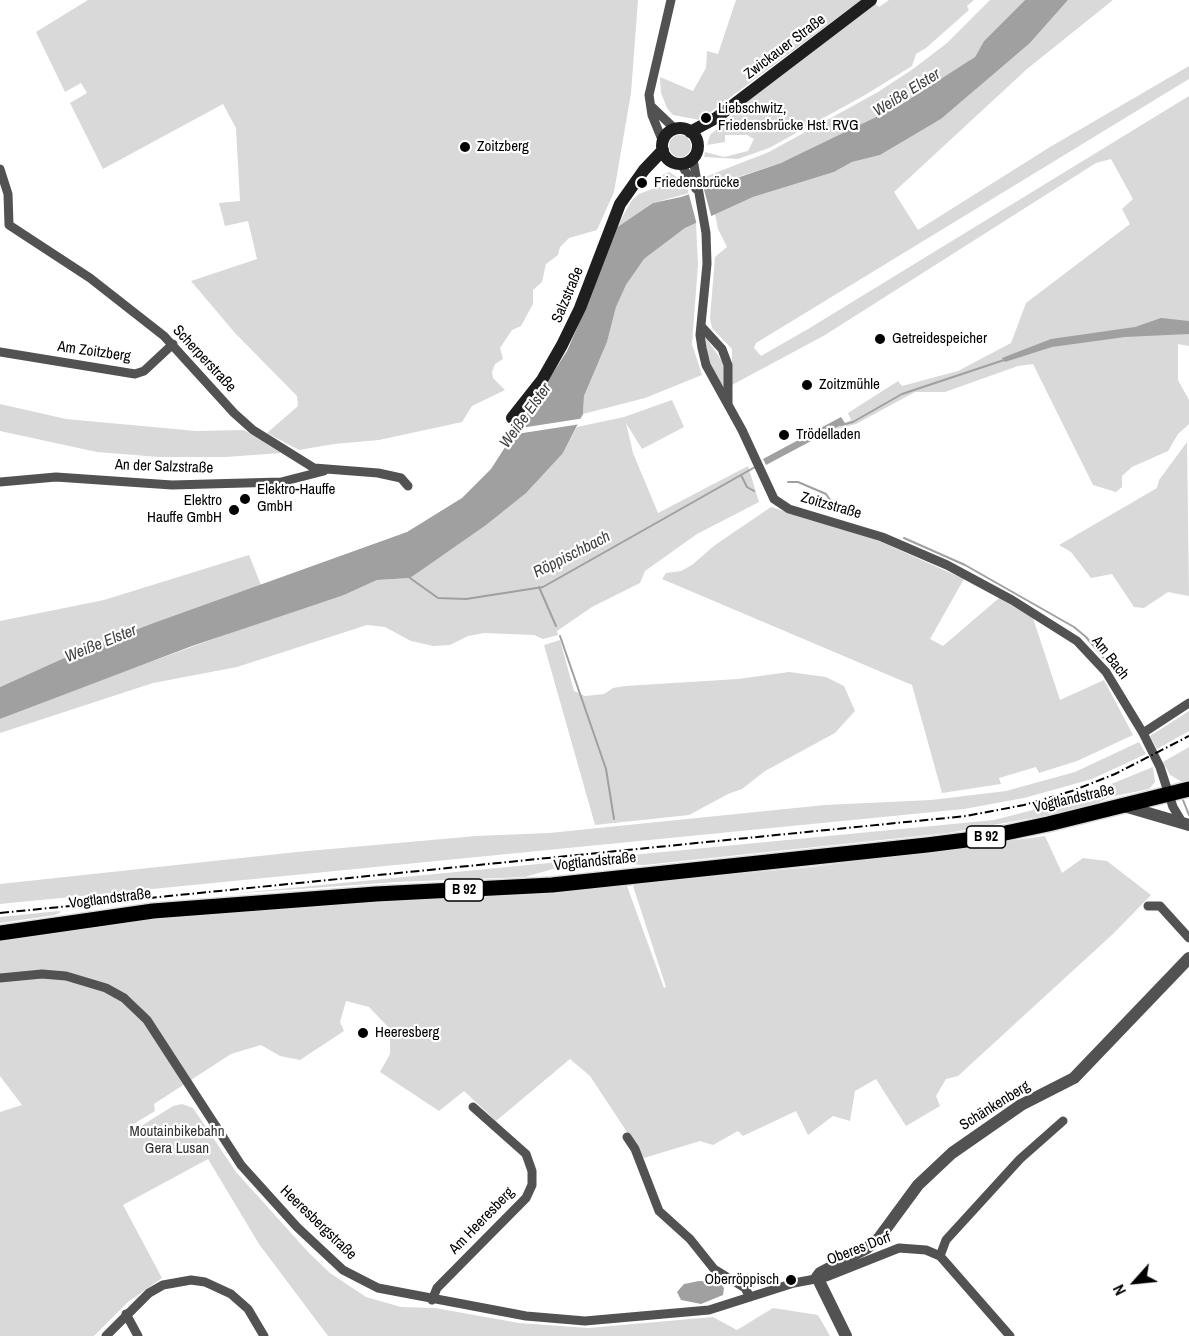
<!DOCTYPE html>
<html>
<head>
<meta charset="utf-8">
<style>
	body { margin:0 }
	#map { position:relative; width:1189px; height:1336px; overflow:hidden; background:#fff; font-family:"Archivo Narrow",sans-serif }
	canvas { display:block }
	.north { position:absolute; left:1105px; top:1252px; width:60px; height:60px; -webkit-text-stroke:4px #fff; paint-order:stroke; rotate:243deg; font-size:16px; font-weight:700; line-height:24px; text-align:center; color:#000 }
	.north::after { content:''; display:block; margin:auto; width:21px; height:27px; background:#000; clip-path:polygon(50% 0,100% 100%,50% 72%,0 100%) }
</style>
</head>
<body>
<div id="map">
<canvas width="1189" height="1336"></canvas>
<div class="north">N</div>
</div>
<script>
const ctx = document.querySelector('canvas').getContext('2d');
ctx.lineJoin = 'round';
function fillPath(path, color) {
  ctx.fillStyle = color;
  ctx.fill(path, 'evenodd');
}
function toPath(rows) {
  const path = new Path2D();
  for (const r of rows) {
    if (r.length === 3) {
      path.moveTo(r[0] + r[2], r[1]);
      path.arc(r[0], r[1], r[2], 0, 2 * Math.PI);
      continue;
    }
    path.moveTo(r[0], r[1]);
    for (let i = 2; i < r.length; i += 2) path.lineTo(r[i], r[i + 1]);
  }
  return path;
}
function strokePath(path, color, width, dash) {
  ctx.strokeStyle = color;
  ctx.lineWidth = width;
  ctx.lineCap = dash ? 'butt' : 'round';
  ctx.setLineDash(dash || []);
  ctx.stroke(path);
}
function write(font, color, halo, rows, align = 'center') {
  ctx.font = font + ' "Archivo Narrow",sans-serif';
  ctx.lineWidth = 4.5;
  ctx.setLineDash([]);
  ctx.textBaseline = 'middle';
  ctx.strokeStyle = halo;
  ctx.fillStyle = color;
  for (const [text, x, y, turn = 0] of rows) {
    ctx.save();
    ctx.translate(x, y);
    ctx.rotate((+turn || 0) * Math.PI / 180);
    ctx.textAlign = isNaN(turn) ? turn : align;
    if (halo) ctx.strokeText(text, 0, 0);
    ctx.fillText(text, 0, 0);
    ctx.restore();
  }
}
fillPath(toPath([
	[88,0,638,0,631,93,614,192,597,230,569,238,560,247,558,255,546,264,542,282,533,290,533,304,521,326,512,330,500,348,503,359,495,364,492,372,493,378,505,390,472,406,462,422,379,440,334,444,299,450,267,433,298,406,297,396,235,333,191,281,257,259,248,221,225,226,219,203,240,201,236,128,223,104,103,169,70,103,87,93,81,83,65,92,36,32],
	[736,0,861,0,700,120,673,115,667,108,661,93,660,77,693,91,706,68,707,51,718,54],
	[889,0,974,0,967,6,969,10,926,48,916,54,912,66,865,95,769,148,738,159,704,157,705,152,724,157,748,151,754,139,747,135,725,135,725,142,707,145,710,135,749,100,875,3,879,7],
	[990,0,1025,0,984,41,975,57,959,70,899,106,830,141,781,163,707,187,705,177,769,152,878,92,913,69,947,43],
	[1068,0,1113,0,1027,69,894,192,918,230,1050,147,1189,66,1189,79,756,343,754,348,761,356,808,329,1189,96,1189,346,1178,344,1178,380,1189,400,1189,424,1178,434,1168,451,1132,467,1122,476,1122,487,1116,492,1093,485,1033,364,1018,366,945,392,915,392,856,424,833,430,851,420,848,413,898,381,902,386,958,371,1011,343,1026,303,1130,224,1122,209,1133,199,1111,159,1096,163,825,335,732,385,732,349,712,328,710,318,715,257,727,247,718,229,715,214,753,197,834,172,852,162,880,155,941,119,1030,43],
	[680,146,11],
	[669,172,683,181,653,182,660,176],
	[686,185,689,193,653,203,616,228,632,200,639,194,657,187],
	[696,223,698,265,692,344,702,375,645,398,583,414,584,396,607,342,616,307,626,285,644,259,685,228],
	[704,335,724,364,724,391,708,362],
	[672,400,684,427,642,449,626,423,633,453,658,513,748,466,759,502,697,534,645,571,640,583,592,607,557,631,558,635,543,639,534,635,484,633,468,636,450,645,433,646,411,641,385,627,367,625,237,667,153,683,0,733,0,719,112,676,282,614,344,595,377,580,410,578,563,453,577,427,624,417],
	[0,404,66,419,196,431,244,430,281,453,226,457,159,457,97,452,0,431],
	[1187,442,1189,596,1168,592,1144,608,1134,607,1112,574,1091,578,1071,552,1059,545,1157,488,1159,480],
	[771,507,879,541,964,579,930,639,943,646,999,598,1033,618,1060,700,1104,680,1133,735,1077,761,1039,773,1036,767,999,778,1001,784,942,793,912,685,662,579,666,573,681,571,692,565,715,545],
	[249,555,261,585,62,659,0,687,0,621,104,600],
	[560,640,574,691,585,696,604,694,613,688,625,686,738,679,789,672,826,677,844,686,855,711,835,733,765,771,742,789,728,794,689,815,595,825,544,645],
	[1189,711,1189,731,1157,749,1150,736],
	[1139,742,1146,754,1092,779,1024,798,964,809,0,904,0,884,297,852,476,836,549,833,825,805,931,800,1006,791,1075,772],
	[1189,747,1189,782,1184,783,1170,775,1163,762],
	[1153,767,1155,782,1149,789,1110,797,1083,809,948,833,644,865,600,862,560,867,525,877,397,882,228,894,994,820,1072,800],
	[1045,836,1062,873,1083,858,1107,861,1151,895,1114,933,958,1076,946,1079,936,1096,940,1106,906,1126,876,1079,855,1091,850,1121,833,1116,808,1135,796,1111,743,1136,738,1131,713,1145,700,1141,644,1158,590,1076,570,1059,496,1121,464,1091,439,1111,380,1072,390,1054,390,1029,369,1007,346,1001,340,1022,344,1031,300,1060,280,1056,261,1045,231,1054,154,1104,155,1111,127,1128,130,1133,173,1106,182,1104,193,1108,236,1172,309,1253,330,1273,366,1297,401,1307,435,1308,519,1323,588,1328,713,1317,737,1330,773,1308,818,1315,830,1336,328,1336,259,1244,208,1159,123,1205,162,1278,128,1302,94,1336,0,1336,0,1112,22,1105,0,1076,0,938,127,919,622,884,627,886,664,988,666,987,633,886,639,883,812,867],
	[59,911,61,912,55,915,0,923,0,917]
]), '#d9d9d9');
fillPath(toPath([
	[1025,0,1068,0,1030,43,941,119,880,155,852,162,834,172,753,197,685,228,644,259,626,285,616,307,607,342,584,396,583,414,563,453,526,493,486,525,410,578,377,580,344,595,192,646,0,719,0,687,62,659,151,624,407,532,462,498,491,469,567,351,587,305,616,228,653,203,681,197,781,163,899,106,975,57,984,41],
	[1161,318,1189,321,1189,334,1125,337,1052,347,1005,362,1002,358,1051,339,1135,327],
	[841,417,845,423,766,465,763,459],
	[699,1281,719,1282,724,1288,723,1295,701,1304,681,1300,677,1292,684,1284]
]), '#a0a0a0');
fillPath(toPath([
	[703,186,712,219,697,225,688,191],
	[585,418,581,424,510,435,514,429]
]), '#fff');
strokePath(toPath([
	[841,425,853,422,902,394,1004,360],
	[741,475,755,467],
	[788,482,798,482,826,494,835,507],
	[904,538,965,565,1074,627,1086,637,1113,669],
	[410,578,438,598,466,599,543,587,741,475,747,487,754,491],
	[539,587,556,626],
	[560,636,606,769,614,819],
	[1183,800,1189,815],
	[630,860,632,863]
]), '#a0a0a0', 2);
const primary = toPath([
	[0,933,153,911,376,894,552,885,927,845,982,838,1048,824,1189,789]
]);
strokePath(primary, '#dbdbdb', 18);
strokePath(toPath([
	[652,107,675,129],
	[663,142,652,115,649,95,671,0],
	[693,159,706,233,707,264,700,335,702,348,706,365,742,430,774,499,789,509,882,537,947,565,1012,600,1077,641,1106,672,1143,733,1160,767,1173,807,1182,822],
	[681,164,696,189],
	[0,169,8,194,9,225,90,278,164,336,234,413,253,430,314,468,378,473,401,478,408,486],
	[701,326,722,349,728,365,728,403],
	[0,352,135,374,144,371,173,344],
	[0,482,56,477,172,485,281,482,324,471],
	[1143,733,1189,703],
	[1148,906,1160,906,1189,938],
	[0,978,42,974,66,976,106,988,124,998,147,1020,241,1165,297,1227,343,1270,378,1288,526,1316,585,1321,709,1310,794,1283,826,1277,899,1248,926,1250,940,1256,1010,1336],
	[627,1137,635,1149,659,1211,690,1239,714,1269,745,1288,750,1297],
	[940,1256,946,1240,1020,1159,1063,1121],
	[432,1300,437,1288,526,1198,532,1185,532,1171,526,1154,473,1107],
	[126,1314,138,1336],
	[106,1336,149,1293,163,1285,191,1280,205,1282,231,1294,248,1309,264,1336]
]), '#525252', 9);
strokePath(toPath([
	[1124,806,1189,825],
	[846,1336,817,1277,820,1273,867,1248,879,1238,918,1185,952,1153,1021,1105,1074,1078,1189,958]
]), '#525252', 12);
strokePath(toPath([
	[680,146,18],
	[690,132,716,118,871,0],
	[512,418,542,380,562,345,580,308,620,204,644,170,663,150]
]), '#1f1f1f', 12);
strokePath(primary, '#000', 15);
strokePath(toPath([
	[0,913,966,816,1024,805,1072,791,1115,774,1189,736]
]), '#000', 2, [9, 3, 1.5, 3]);
for (const [x, y, r, color] of [
	[706,118,6,"#000"],
	[465,147,6,"#000"],
	[642,183,6,"#000"],
	[880,339,6,"#000"],
	[807,385,6,"#000"],
	[784,435,6,"#000"],
	[245,499,6,"#000"],
	[234,510,6,"#000"],
	[363,1033,6,"#000"],
	[791,1280,6,"#000"]
]) {
  const dot = new Path2D();
  dot.arc(x, y, r, 0, 2 * Math.PI);
  ctx.fillStyle = color;
  ctx.fill(dot);
  strokePath(dot, '#fff', 2);
}
for (const [x, y, w] of [
	[986,837,39],
	[464,890,39]
]) {
  const box = new Path2D();
  box.roundRect(x - w / 2, y - 11, w, 22, 4.5);
  ctx.fillStyle = '#fff';
  ctx.fill(box);
  strokePath(box, '#000', 1.5);
}
write('bold 14px', '#000', null, [
	["B 92",986,837],
	["B 92",464,890]
]);
write('15px', '#000', '#fff', [
	["Zwickauer Straße",785,47,-37],
	["Salzstraße",568,295,-67],
	["Am Zoitzberg",94,352,8],
	["Scherperstraße",204,359,47],
	["An der Salzstraße",164,467,2],
	["Zoitzstraße",831,506,16],
	["Am Bach",1110,658,52],
	["Vogtlandstraße",1074,799,-13],
	["Vogtlandstraße",595,862,-6],
	["Vogtlandstraße",110,899,-7],
	["Schänkenberg",995,1106,-32],
	["Am Heeresberg",482,1221,-46],
	["Heeresbergstraße",318,1223,44],
	["Oberes Dorf",859,1249,-21]
]);
write('15px', '#000', '#fff', [
	["Liebschwitz,",718,109],
	["Friedensbrücke Hst. RVG",718,126],
	["Zoitzberg",477,147],
	["Friedensbrücke",654,183],
	["Getreidespeicher",892,339],
	["Zoitzmühle",819,385],
	["Trödelladen",796,435],
	["Elektro-Hauffe",257,490],
	["GmbH",257,507],
	["Elektro",222,501,"right"],
	["Hauffe GmbH",222,518,"right"],
	["Heeresberg",375,1033],
	["Oberröppisch",779,1280,"right"]
], 'left');
write('15px', '#303030', '#fff', [
	["Moutainbikebahn",177,1132],
	["Gera Lusan",177,1149]
]);
write('italic 16px', '#414141', '#fff', [
	["Weiße Elster",907,93,-32],
	["Weiße Elster",526,416,-54],
	["Röppischbach",572,555,-27],
	["Weiße Elster",101,644,-22]
]);
</script>
</body>
</html>
